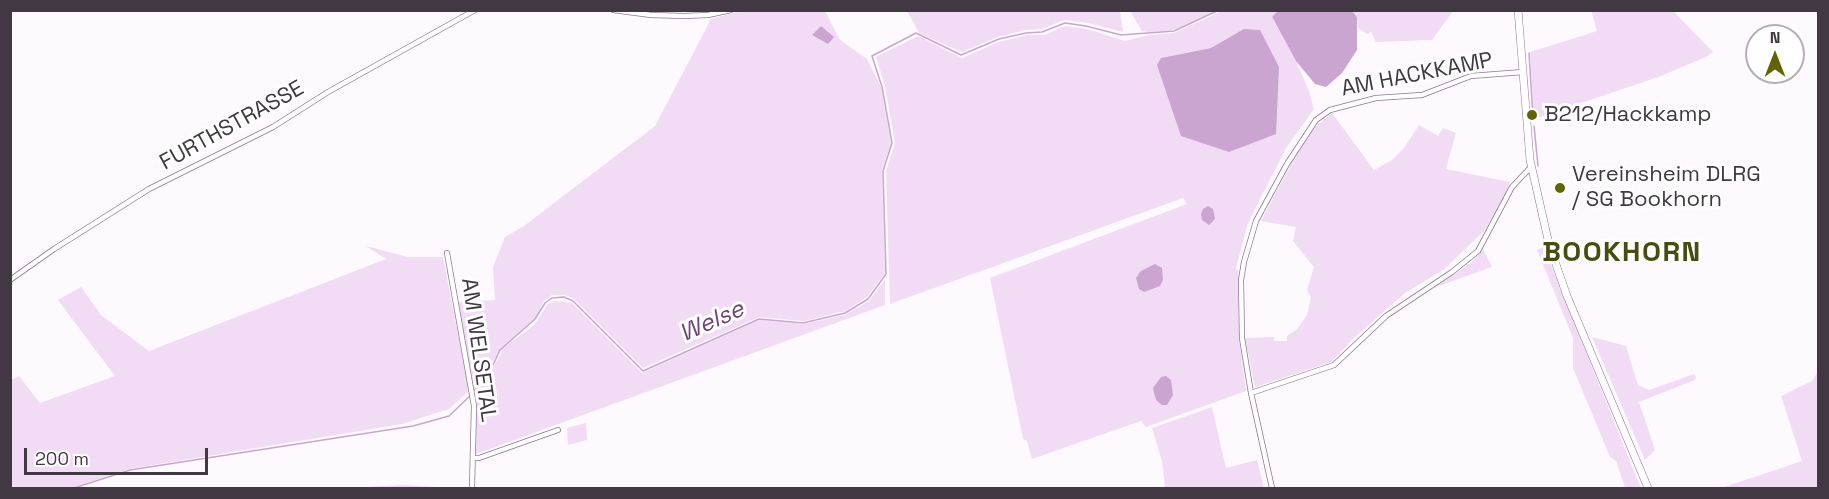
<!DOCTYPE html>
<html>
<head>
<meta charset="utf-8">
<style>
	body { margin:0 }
	#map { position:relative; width:1829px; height:499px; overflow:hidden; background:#fef9ff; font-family:"Space Grotesk",sans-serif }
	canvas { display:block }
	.frame { position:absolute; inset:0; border:12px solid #413843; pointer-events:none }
	.north { position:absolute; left:1745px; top:24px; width:60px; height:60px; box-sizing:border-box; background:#fff; border:2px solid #b3afb4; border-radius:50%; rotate:0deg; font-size:16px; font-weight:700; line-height:24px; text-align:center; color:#413843 }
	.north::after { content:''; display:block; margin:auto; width:21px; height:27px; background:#616400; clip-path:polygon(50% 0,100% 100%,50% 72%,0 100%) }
	.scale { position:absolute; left:24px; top:448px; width:184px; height:27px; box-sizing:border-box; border:3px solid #413843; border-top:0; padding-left:8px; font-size:18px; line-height:21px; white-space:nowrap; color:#413843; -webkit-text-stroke:4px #fff; paint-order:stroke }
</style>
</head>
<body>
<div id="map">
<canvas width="1829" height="499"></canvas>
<div class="frame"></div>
<div class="north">N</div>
<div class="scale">200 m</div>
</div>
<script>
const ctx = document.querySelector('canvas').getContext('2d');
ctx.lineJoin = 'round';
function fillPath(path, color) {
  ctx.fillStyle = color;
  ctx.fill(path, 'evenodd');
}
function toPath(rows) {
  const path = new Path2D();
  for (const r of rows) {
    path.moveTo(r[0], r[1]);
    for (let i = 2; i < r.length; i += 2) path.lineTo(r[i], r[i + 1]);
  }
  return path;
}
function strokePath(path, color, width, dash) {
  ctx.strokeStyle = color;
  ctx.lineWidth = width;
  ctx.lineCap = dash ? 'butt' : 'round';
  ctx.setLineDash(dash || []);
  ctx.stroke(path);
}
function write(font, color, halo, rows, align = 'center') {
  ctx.font = font + ' "Space Grotesk",sans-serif';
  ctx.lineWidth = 6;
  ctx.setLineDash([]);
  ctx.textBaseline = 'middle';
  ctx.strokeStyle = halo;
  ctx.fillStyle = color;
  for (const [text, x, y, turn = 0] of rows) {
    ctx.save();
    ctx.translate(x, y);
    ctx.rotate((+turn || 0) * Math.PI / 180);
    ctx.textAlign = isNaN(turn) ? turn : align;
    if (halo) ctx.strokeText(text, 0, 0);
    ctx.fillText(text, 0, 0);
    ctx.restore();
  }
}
fillPath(toPath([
	[1591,10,1673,11,1713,52,1708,56,1661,76,1540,117,1534,117,1530,52,1597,31],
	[742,11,825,11,840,40,867,59,881,87,891,144,882,169,885,273,867,297,845,311,804,321,759,317,643,368,574,299,565,295,552,295,544,301,535,318,500,349,485,376,473,390,458,302,495,300,493,267,505,237,524,226,655,126,709,23,710,19],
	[907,11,1120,11,1123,32,1088,23,1064,20,1042,29,1025,30,998,37,962,52,919,33],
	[1130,11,1217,11,1173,30,1148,32,1142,31],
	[1222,11,1278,11,1272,18,1296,61,1309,91,1314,109,1286,148,1248,223,1236,268,1238,271,1239,337,1246,391,1146,427,1141,421,1032,459,1027,441,1023,439,990,278,1187,204,1183,198,890,304,886,171,895,143,885,86,876,57,918,36,962,58,999,42,1027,35,1045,35,1065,26,1087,29,1125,41,1149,35,1174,33],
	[1211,48,1157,65,1161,58],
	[1352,11,1453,11,1432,40,1376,42,1371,32,1367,34,1358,28,1357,17],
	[1332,113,1374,170,1392,160,1404,148,1419,125,1438,136,1443,128,1456,133,1446,169,1510,182,1504,198,1484,231,1443,270,1405,293,1355,337,1331,362,1255,387,1245,338,1274,337,1274,341,1287,341,1287,336,1297,329,1307,315,1311,297,1307,290,1314,267,1293,241,1296,227,1261,221,1297,153,1316,126],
	[366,246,408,257,443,257,469,391,449,409,402,424,129,469,71,488,11,488,11,380,19,376,40,403,115,376,58,300,81,287,101,315,149,351,386,259],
	[1544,247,1635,474,1641,488,1625,488,1616,461,1610,457,1573,368,1573,338,1537,250],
	[1483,249,1492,267,1436,287,1471,263],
	[885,280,885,305,476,454,477,394,501,354,502,349,534,325,548,304,554,301,572,303,642,373,759,320,804,324,845,315,869,301],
	[1592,337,1626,346,1638,385,1649,390,1694,374,1696,377,1695,380,1639,402,1655,450,1645,460],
	[1818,371,1818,488,1721,488,1802,461,1781,396,1812,381],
	[1212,407,1226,468,1257,460,1264,488,1165,488,1162,461,1152,428],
	[586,423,587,440,568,445,567,428],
	[403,485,454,488,345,488]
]), '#f1dbf5');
fillPath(toPath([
	[1278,11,1352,11,1357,17,1357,50,1342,73,1326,87,1315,84,1296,61,1272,17],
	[821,26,834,37,828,44,812,35],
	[1244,29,1260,30,1279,67,1276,134,1229,152,1181,136,1157,65,1161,58,1211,48],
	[1208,206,1213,209,1215,219,1209,225,1202,220,1201,214,1203,209],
	[1155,264,1162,268,1163,280,1160,286,1144,292,1139,289,1136,278,1141,271],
	[1166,376,1171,380,1173,395,1167,405,1162,405,1156,400,1153,388,1161,377]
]), '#c9a5cf');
strokePath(toPath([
	[1529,53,1533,117],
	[1534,126,1538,166],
	[474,391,494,363,500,350,535,319,545,303,552,298,564,297,573,301,643,371,759,319,803,323,845,313,868,299,886,274,883,171,892,143,882,87,872,56,916,33,961,55,999,39,1026,33,1042,32,1065,23,1086,26,1121,35,1174,31,1219,10],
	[74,488,130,470,413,426,449,416,471,395]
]), '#c9a5cf', 1.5);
const minor = toPath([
	[613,10,651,15,684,16,708,15,731,10],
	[447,253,474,406,472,488],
	[10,280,54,249,149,189,273,127,328,92,475,10],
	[1251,393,1334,365,1386,316,1452,272,1478,251,1512,187,1531,167],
	[474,458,479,458,558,430],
	[1272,488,1251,393,1242,338,1241,280,1244,262,1256,221,1287,164,1316,120,1330,110,1376,98,1422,95,1471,76,1523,72]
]);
const secondary = toPath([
	[1518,10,1530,160,1549,244,1567,296,1648,488]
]);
strokePath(minor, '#8e7791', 6);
strokePath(secondary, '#8e7791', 8);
strokePath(minor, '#fff', 4.5);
strokePath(secondary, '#fff', 7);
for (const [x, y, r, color] of [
	[1532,115,6,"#616400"],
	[1560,188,6,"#616400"]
]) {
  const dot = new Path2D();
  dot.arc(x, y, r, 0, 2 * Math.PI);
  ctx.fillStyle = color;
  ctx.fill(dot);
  strokePath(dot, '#fff', 2);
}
write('22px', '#413843', '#fff', [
	["AM HACKKAMP",1417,75,-11],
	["FURTHSTRASSE",232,126,-29],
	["AM WELSETAL",478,350,82]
]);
write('22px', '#413843', '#fff', [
	["B212/Hackkamp",1544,115],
	["Vereinsheim DLRG",1572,175],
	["/ SG Bookhorn",1572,200]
], 'left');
write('italic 24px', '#704278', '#fff', [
	["Welse",712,322,-24]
]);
ctx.letterSpacing = '1.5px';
write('bold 28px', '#494c0f', '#fff', [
	["BOOKHORN",1622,253]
]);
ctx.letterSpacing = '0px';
</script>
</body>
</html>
